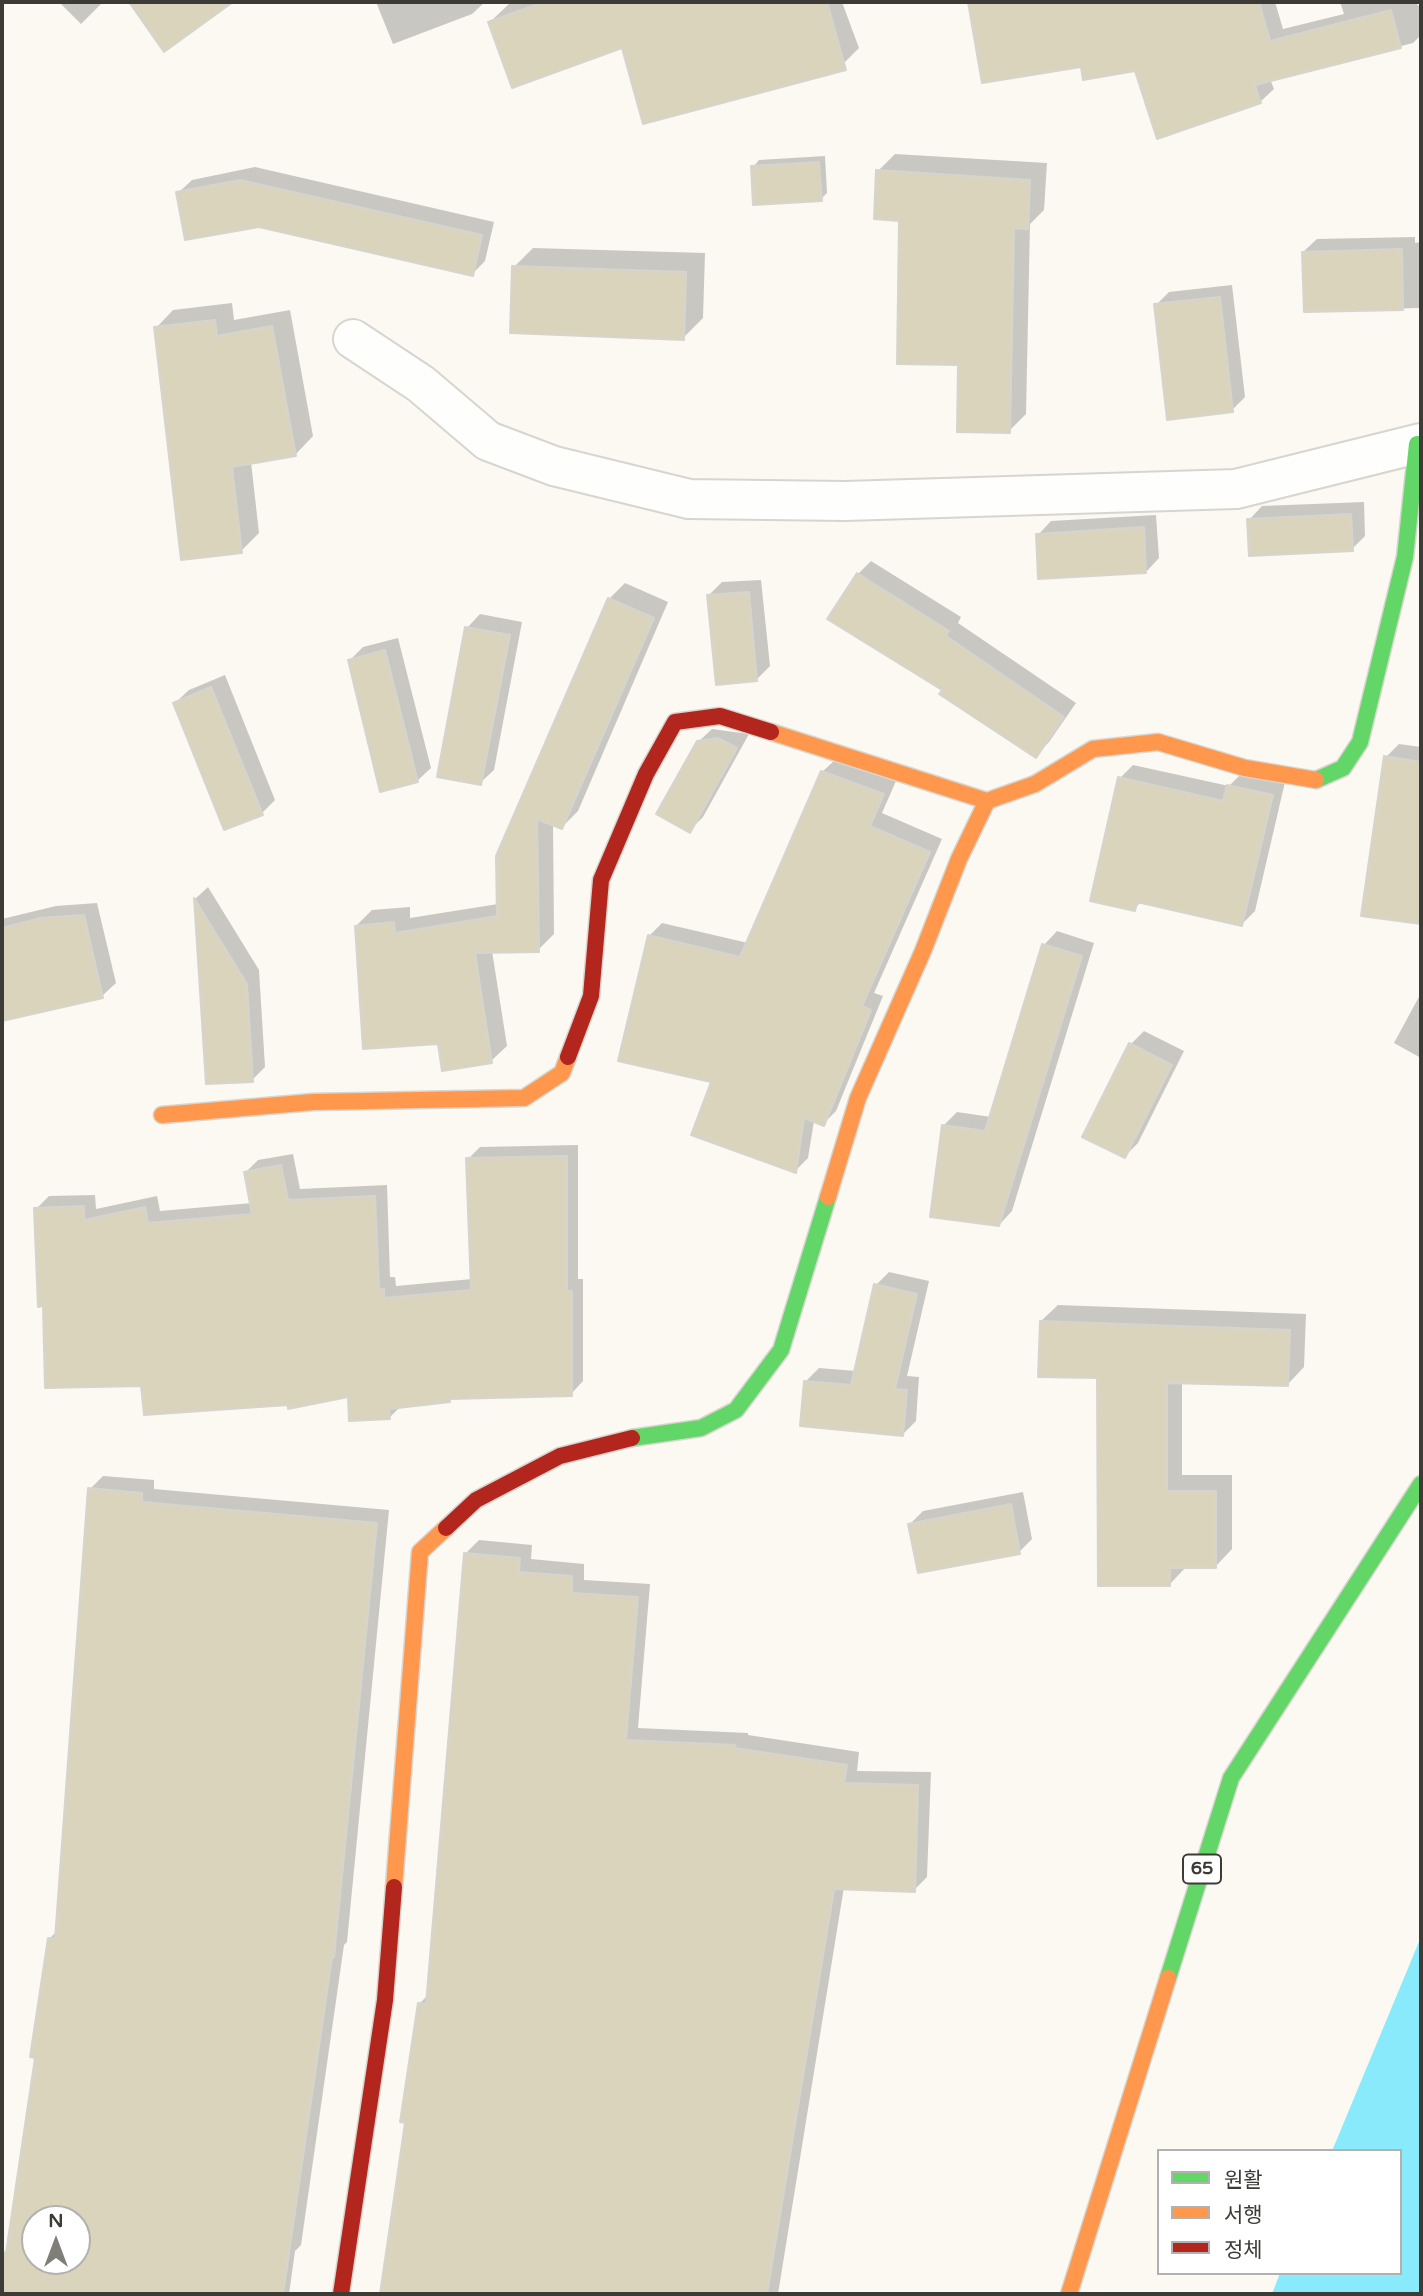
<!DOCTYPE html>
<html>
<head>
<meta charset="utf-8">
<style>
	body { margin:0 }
	#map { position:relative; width:1423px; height:2296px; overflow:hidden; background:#fbf9f2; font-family:"Varela Round","Noto Sans KR",sans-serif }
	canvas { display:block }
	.frame { position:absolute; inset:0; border:4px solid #3d3b36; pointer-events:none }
	.legend { position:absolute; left:1157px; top:2149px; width:245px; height:126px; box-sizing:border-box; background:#fff; border:2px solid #b1b1af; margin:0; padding:9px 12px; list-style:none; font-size:21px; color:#3d3b36 }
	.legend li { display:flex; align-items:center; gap:14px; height:35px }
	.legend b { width:35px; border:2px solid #b1b1af }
	.north { position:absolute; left:21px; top:2205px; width:70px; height:70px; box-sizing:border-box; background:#fff; border:2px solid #b1b1af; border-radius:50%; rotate:0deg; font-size:19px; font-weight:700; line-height:28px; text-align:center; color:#3d3b36 }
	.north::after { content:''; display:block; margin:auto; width:24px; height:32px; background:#807e78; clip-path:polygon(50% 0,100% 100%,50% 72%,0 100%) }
</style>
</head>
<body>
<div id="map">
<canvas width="1423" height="2296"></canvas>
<div class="frame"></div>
<ul class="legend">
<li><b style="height:9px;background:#63d668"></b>원활</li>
<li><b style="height:9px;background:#ff974d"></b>서행</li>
<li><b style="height:9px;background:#b3261e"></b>정체</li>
</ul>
<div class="north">N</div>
</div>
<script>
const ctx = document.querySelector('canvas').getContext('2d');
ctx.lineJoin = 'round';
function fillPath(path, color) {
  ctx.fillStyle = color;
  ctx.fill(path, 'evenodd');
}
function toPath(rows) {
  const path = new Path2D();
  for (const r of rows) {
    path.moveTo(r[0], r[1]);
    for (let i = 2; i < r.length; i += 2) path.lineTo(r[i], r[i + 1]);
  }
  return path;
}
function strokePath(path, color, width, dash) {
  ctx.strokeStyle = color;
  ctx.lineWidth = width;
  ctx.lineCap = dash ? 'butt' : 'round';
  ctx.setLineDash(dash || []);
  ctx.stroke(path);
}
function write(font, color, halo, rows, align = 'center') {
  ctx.font = font + ' "Varela Round",sans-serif';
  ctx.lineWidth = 6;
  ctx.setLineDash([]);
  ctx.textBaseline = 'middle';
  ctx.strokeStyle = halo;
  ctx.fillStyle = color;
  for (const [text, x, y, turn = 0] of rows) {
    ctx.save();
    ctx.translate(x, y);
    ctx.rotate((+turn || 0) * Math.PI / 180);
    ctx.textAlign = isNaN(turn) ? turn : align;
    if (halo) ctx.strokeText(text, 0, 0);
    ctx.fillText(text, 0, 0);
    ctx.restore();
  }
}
fillPath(toPath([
	[1421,1937,1421,2294,1272,2294,1280,2273,1400,2273,1400,2151,1332,2151]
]), '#88eafb');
fillPath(toPath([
	[59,2,103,2,81,24],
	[376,2,485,2,472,14,393,44],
	[511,2,842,2,859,48,837,70,623,46,490,22],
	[970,2,1275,2,1283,29,1344,14,1340,2,1416,2,1418,6,1421,3,1421,40,1420,36,1413,43,1270,79,1274,89,1260,102,1136,69,1082,65,983,81],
	[895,154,1047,163,1044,210,1030,224,1026,414,1009,431,959,363,901,219,878,171],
	[825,156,827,193,821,199,753,167,759,160],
	[255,167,494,222,485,261,472,274,178,193,192,180],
	[1415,237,1415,243,1421,242,1421,308,1305,311,1303,252,1317,239],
	[533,248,705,253,703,318,683,338,514,267],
	[1232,285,1245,397,1232,410,1156,305,1169,292],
	[232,303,234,320,290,310,313,436,296,454,251,462,259,533,241,551,156,328,173,310],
	[1364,502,1365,536,1352,549,1249,520,1262,506],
	[1156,515,1159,558,1146,572,1038,535,1051,521],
	[871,561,961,617,958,623,1076,703,1049,742,1036,755,944,690,858,574],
	[761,580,770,666,757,679,709,595,722,582],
	[625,583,668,602,578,811,562,827,553,823,554,934,538,950,492,951,507,1046,491,1061,440,1043,356,926,372,910,410,907,410,918,498,904,609,599],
	[480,614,522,622,494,770,480,783,467,628],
	[398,638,431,768,417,781,350,660,363,647],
	[225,675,275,800,262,813,175,703,189,690],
	[712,729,749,734,703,817,690,830,698,742],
	[1399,744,1421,747,1421,866,1370,864,1386,757],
	[836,759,896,781,882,813,942,839,874,993,883,996,836,1111,823,1124,814,1121,808,1158,795,1171,713,1081,649,936,662,923,748,943,822,772],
	[1133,765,1229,786,1242,773,1285,782,1255,911,1242,924,1142,901,1134,909,1120,778],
	[208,887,259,970,265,1067,252,1080,207,1083,195,899],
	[97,903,116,983,102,996,2,1019,2,919,56,906],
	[1057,931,1094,943,1012,1211,999,1225,943,1126,957,1112,991,1117,1044,945],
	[1421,993,1421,1058,1394,1043],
	[1144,1031,1184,1051,1138,1143,1125,1156,1131,1044],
	[578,1145,578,1279,583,1279,583,1381,571,1394,452,1398,401,1406,389,1418,350,1394,289,1403,142,1384,44,1305,36,1209,49,1196,95,1195,96,1209,157,1196,160,1211,252,1203,246,1172,258,1160,293,1154,300,1189,387,1185,390,1277,395,1277,396,1286,472,1279,468,1159,480,1147],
	[889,1272,929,1281,907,1376,919,1377,916,1421,903,1434,806,1381,819,1368,856,1371,876,1285],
	[1058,1305,1306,1314,1304,1367,1288,1384,1182,1381,1182,1475,1232,1475,1232,1549,1216,1566,1187,1566,1170,1584,1099,1376,1041,1321],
	[103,1476,154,1480,154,1489,389,1510,347,1942,344,1945,301,2245,295,2251,289,2294,2,2294,37,2056,49,1939,58,1930,90,1489],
	[35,2219,77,2219,77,2261,35,2261],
	[1023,1492,1032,1539,1019,1552,910,1524,923,1511],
	[479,1540,532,1545,531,1559,584,1564,584,1580,650,1584,638,1728,748,1733,748,1735,859,1752,857,1771,931,1772,927,1877,914,1890,844,1887,778,2294,382,2294,407,2121,419,2004,429,1994,466,1553]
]), '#0003');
const building = toPath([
	[129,2,233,2,164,52,129,2],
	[544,2,827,2,846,70,643,124,622,48,512,88,488,22,544,2],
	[968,2,1259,2,1270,41,1391,10,1401,48,1255,85,1261,103,1157,139,1135,71,1083,80,1081,67,982,83,968,2],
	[819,162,822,201,753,205,751,166,819,162],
	[876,170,1030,180,1028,229,1014,228,1010,433,957,432,958,365,897,364,899,221,874,219,876,170],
	[240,180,482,235,473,276,259,227,185,240,176,192,240,180],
	[1402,249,1403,310,1304,312,1302,252,1402,249],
	[512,266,686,272,684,340,510,333,512,266],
	[1220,297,1233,412,1167,420,1154,304,1220,297],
	[215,320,217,336,272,326,296,456,232,467,242,553,181,560,154,327,215,320],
	[1351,514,1353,551,1249,556,1247,519,1351,514],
	[1144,527,1146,573,1038,579,1036,534,1144,527],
	[857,573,949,631,946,636,1064,717,1036,758,939,694,942,690,827,619,857,573],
	[749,592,757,681,716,685,707,595,749,592],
	[608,598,654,618,562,829,537,819,539,952,475,953,492,1063,442,1071,438,1044,363,1049,355,926,394,922,395,933,497,916,496,856,608,598],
	[465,627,510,635,481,785,437,777,465,627],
	[385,650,418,782,380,792,348,660,385,650],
	[211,687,263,815,224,830,173,703,211,687],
	[718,738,737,748,690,833,656,814,697,741,718,738],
	[1384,756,1421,762,1421,924,1361,916,1384,756],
	[821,771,884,794,870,826,930,852,862,1006,871,1010,824,1126,804,1118,796,1173,691,1135,711,1082,618,1061,648,935,740,957,821,771],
	[1118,777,1223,801,1227,785,1273,795,1242,926,1137,902,1135,911,1090,901,1118,777],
	[194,898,247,984,253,1082,206,1084,194,898],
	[84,915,103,998,2,1021,2,928,41,918,84,915],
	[1042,944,1082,956,999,1226,930,1217,942,1125,985,1131,1042,944],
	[1129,1043,1172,1065,1125,1158,1082,1137,1129,1043],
	[567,1156,567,1291,572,1291,572,1396,450,1399,450,1402,389,1409,390,1419,349,1421,348,1397,288,1409,288,1405,144,1415,141,1386,45,1388,43,1306,38,1307,34,1208,84,1206,84,1220,145,1207,148,1223,252,1214,244,1172,281,1165,288,1200,375,1196,379,1289,384,1289,384,1298,471,1290,466,1158,567,1156],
	[874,1284,917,1294,895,1389,907,1390,903,1436,800,1426,804,1381,851,1385,874,1284],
	[1040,1321,1290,1330,1288,1386,1167,1383,1167,1491,1216,1491,1216,1568,1170,1568,1170,1586,1098,1586,1097,1378,1038,1377,1040,1321],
	[88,1488,142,1493,142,1502,377,1523,334,1957,332,1957,283,2294,2,2294,2,2252,6,2253,35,2058,30,2057,48,1938,55,1939,88,1488],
	[35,2219,77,2219,77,2261,35,2261,35,2219],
	[1011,1504,1020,1554,918,1573,908,1524,1011,1504],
	[464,1553,520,1558,519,1572,572,1576,572,1593,638,1597,626,1740,735,1745,735,1748,847,1765,844,1783,918,1785,915,1892,834,1889,767,2294,380,2294,405,2123,400,2122,418,2003,426,2004,464,1553]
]);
fillPath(building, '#dad4bd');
strokePath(building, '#d5d4ce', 2);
const street = toPath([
	[353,339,421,384,488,441,554,466,689,499,845,501,1236,489,1421,443]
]);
const fast = toPath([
	[1316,780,1343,768,1360,742,1405,557,1417,444],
	[632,1438,701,1428,736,1410,781,1350,828,1197],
	[1168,1978,1231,1778,1421,1484]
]);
const slow = toPath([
	[771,732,987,801,1035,784,1093,749,1158,742,1245,768,1316,780],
	[162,1115,313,1102,524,1098,562,1073,568,1057],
	[828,1197,858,1098,923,951,959,859,987,801],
	[394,1887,420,1552,446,1528],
	[1069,2294,1168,1978]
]);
const jam = toPath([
	[568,1057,591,996,601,880,646,774,675,722,720,716,771,732],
	[446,1528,476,1500,560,1456,632,1438],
	[341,2294,385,2000,394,1887]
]);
strokePath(street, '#d7d5cf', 42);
strokePath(fast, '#d7d5cf', 19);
strokePath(slow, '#d7d5cf', 19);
strokePath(jam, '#d7d5cf', 19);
strokePath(street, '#fefefd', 38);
strokePath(fast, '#63d668', 16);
strokePath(slow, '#ff974d', 16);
strokePath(jam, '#b3261e', 16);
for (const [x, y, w] of [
	[1202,1869,38]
]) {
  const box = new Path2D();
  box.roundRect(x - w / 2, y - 14.5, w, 29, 5);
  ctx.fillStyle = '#fff';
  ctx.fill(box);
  strokePath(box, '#3d3b36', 2);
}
write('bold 18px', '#3d3b36', null, [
	["65",1202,1869]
]);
</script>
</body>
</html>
